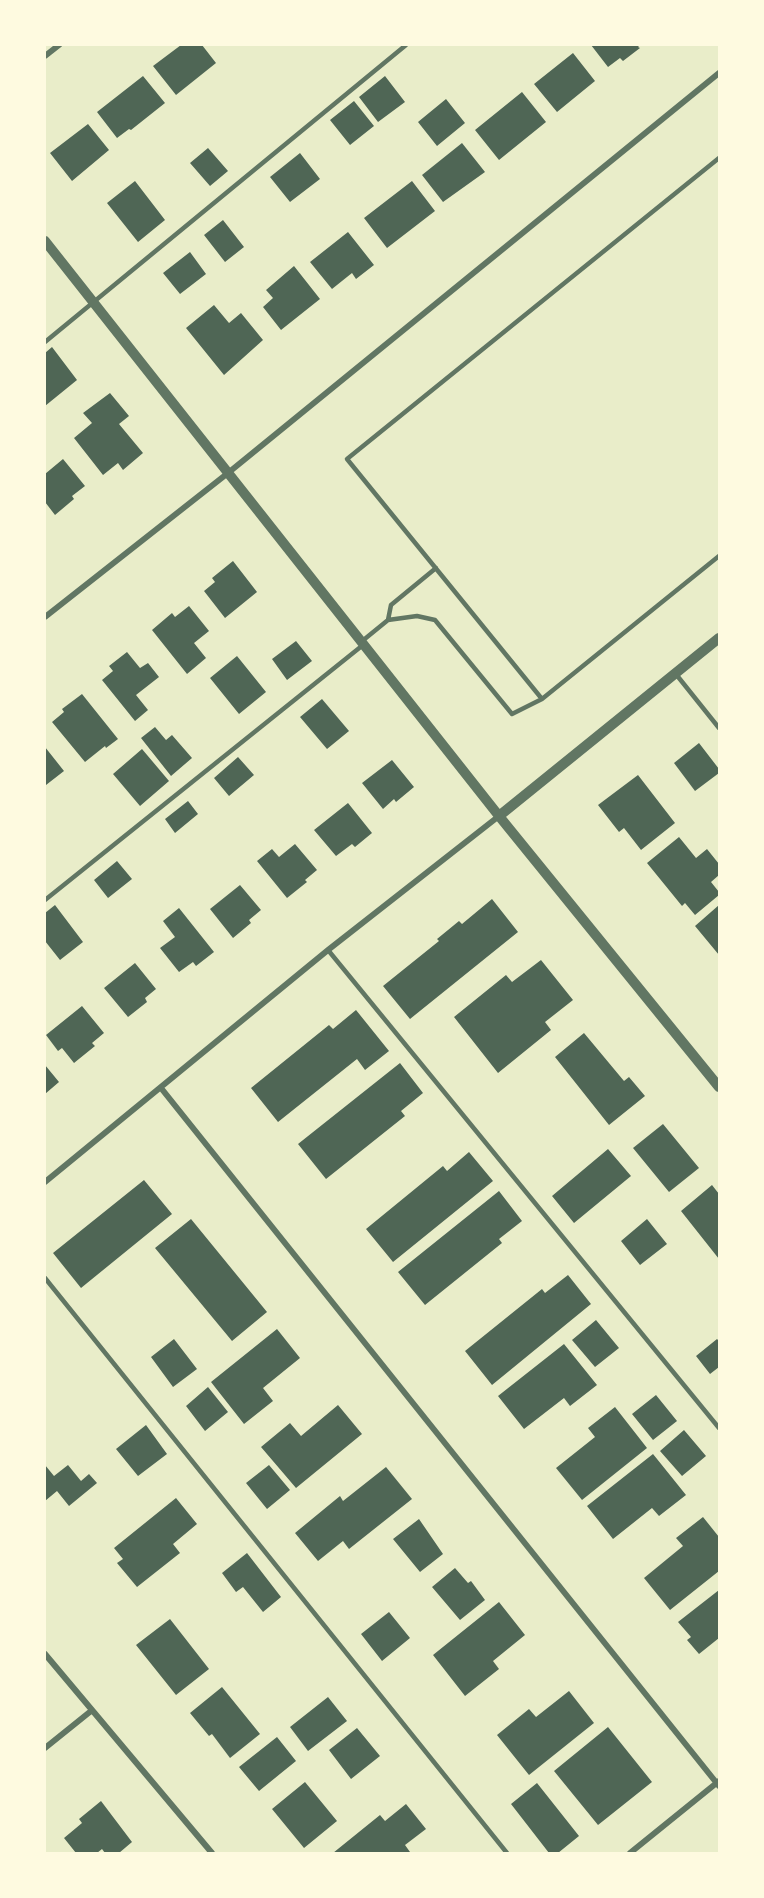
<!DOCTYPE html>
<html>
<head>
<meta charset="utf-8">
<style>
	body { margin:0 }
	#map { position:relative; width:764px; height:1898px; overflow:hidden; background:#e9edc9; font-family:"Noto Sans",sans-serif }
	canvas { display:block }
	.frame { position:absolute; inset:0; border:46px solid #fefae0; pointer-events:none }
</style>
</head>
<body>
<div id="map">
<canvas width="764" height="1898"></canvas>
<div class="frame"></div>
</div>
<script>
const ctx = document.querySelector('canvas').getContext('2d');
ctx.lineJoin = 'round';
function fillPath(path, color) {
  ctx.fillStyle = color;
  ctx.fill(path, 'evenodd');
}
function toPath(rows) {
  const path = new Path2D();
  for (const r of rows) {
    path.moveTo(r[0], r[1]);
    for (let i = 2; i < r.length; i += 2) path.lineTo(r[i], r[i + 1]);
  }
  return path;
}
function strokePath(path, color, width, dash) {
  ctx.strokeStyle = color;
  ctx.lineWidth = width;
  ctx.lineCap = dash ? 'butt' : 'round';
  ctx.setLineDash(dash || []);
  ctx.stroke(path);
}
fillPath(toPath([
	[181,45,202,45,216,63,176,95,153,66],
	[591,45,640,45,638,47,640,48,623,61,620,58,608,67],
	[573,53,595,81,557,112,534,84],
	[143,76,165,103,131,130,129,129,117,138,97,112],
	[385,76,405,102,378,122,359,97],
	[522,92,546,122,499,160,475,130],
	[446,99,465,123,437,146,418,122],
	[354,101,374,126,350,145,330,120],
	[88,124,109,150,72,181,50,153],
	[462,143,485,172,443,202,422,175],
	[208,148,228,171,210,186,190,163],
	[300,153,320,179,290,202,270,177],
	[135,181,165,220,138,242,107,203],
	[412,181,435,211,387,248,364,218],
	[223,220,244,247,225,262,204,235],
	[348,232,374,265,356,279,352,273,332,289,310,262],
	[190,252,206,274,180,294,163,273],
	[294,266,320,299,281,330,263,307,273,298,266,290],
	[214,305,229,323,241,313,263,340,224,375,186,328],
	[52,347,77,380,45,406,45,353],
	[110,393,129,416,119,424,143,453,123,470,118,463,103,475,74,438,92,423,83,413],
	[63,459,85,486,72,496,74,499,55,515,45,502,45,474],
	[233,561,257,592,225,618,204,591,215,582,212,578],
	[189,606,209,631,194,643,206,658,187,674,152,630,172,613,175,617],
	[296,641,312,661,287,680,272,659],
	[127,652,140,668,148,663,159,677,136,695,148,710,135,721,102,680,113,671,109,666],
	[237,656,266,692,239,714,210,678],
	[82,694,118,739,106,748,105,746,85,762,52,722,64,712,62,709],
	[322,699,349,731,327,749,300,717],
	[155,727,166,740,172,735,192,758,171,776,141,738],
	[699,743,719,769,719,773,695,791,674,763],
	[45,747,64,771,46,785,45,783],
	[142,749,169,781,140,806,113,774],
	[238,757,254,775,229,796,214,778],
	[392,760,414,787,396,802,394,799,383,809,362,783],
	[638,775,675,823,641,850,624,828,619,832,598,805],
	[188,801,198,814,175,833,165,819],
	[348,803,372,833,355,847,352,844,336,856,314,830],
	[679,837,696,858,707,849,719,864,719,875,711,882,719,892,719,895,695,915,685,903,682,906,647,863],
	[295,844,317,870,305,880,307,882,287,898,257,861,272,849,279,857],
	[117,861,132,879,108,898,94,880],
	[240,885,261,910,249,920,251,923,233,938,210,909],
	[492,899,518,932,410,1019,383,986,439,941,437,939,459,921,462,924],
	[55,905,83,942,60,960,45,941,45,913],
	[719,905,719,955,695,926],
	[179,908,214,952,196,966,193,962,179,972,160,948,175,937,163,921],
	[541,960,573,1000,545,1022,551,1030,498,1073,454,1017,506,975,512,982],
	[135,963,156,989,145,998,147,1002,128,1017,104,988],
	[82,1006,104,1033,92,1043,95,1046,74,1063,62,1048,58,1051,46,1035],
	[356,1010,389,1051,365,1070,357,1059,278,1122,251,1088,329,1025,333,1029],
	[584,1033,624,1081,629,1077,645,1096,609,1125,555,1057],
	[400,1063,423,1093,401,1111,405,1116,326,1179,298,1144],
	[45,1065,59,1082,45,1094],
	[663,1124,699,1168,669,1192,633,1148],
	[608,1149,631,1176,574,1223,552,1196],
	[469,1152,493,1181,393,1262,366,1229,443,1166,447,1171],
	[144,1180,172,1214,81,1288,53,1253],
	[712,1185,719,1194,719,1259,681,1211],
	[499,1191,522,1221,499,1239,502,1243,425,1305,398,1272],
	[191,1219,267,1312,232,1341,155,1248],
	[647,1219,667,1244,640,1265,621,1241],
	[568,1275,591,1304,492,1385,465,1351,542,1289,545,1293],
	[596,1320,619,1348,595,1367,572,1340],
	[277,1329,300,1358,263,1388,273,1401,244,1424,211,1382],
	[174,1339,197,1369,173,1387,151,1357],
	[717,1339,719,1341,719,1367,710,1374,696,1356],
	[564,1344,597,1385,570,1406,564,1398,524,1429,498,1396],
	[208,1387,228,1412,205,1431,186,1406],
	[656,1395,677,1421,653,1440,632,1414],
	[338,1405,362,1434,296,1488,261,1447,290,1423,301,1436],
	[615,1407,647,1448,582,1500,556,1468,595,1437,588,1428],
	[146,1425,167,1454,138,1476,116,1449],
	[684,1430,706,1456,682,1476,660,1451],
	[653,1454,686,1495,659,1516,652,1508,613,1539,587,1506],
	[45,1465,54,1476,68,1465,81,1481,89,1474,97,1483,69,1506,57,1491,45,1501],
	[269,1465,290,1490,267,1509,246,1483],
	[386,1467,412,1499,349,1549,343,1541,318,1561,295,1533,340,1496,343,1501],
	[176,1498,197,1524,173,1544,180,1553,137,1587,117,1563,123,1559,114,1548],
	[703,1517,719,1537,719,1571,670,1610,644,1578,683,1546,676,1538],
	[419,1519,443,1554,420,1572,393,1539],
	[247,1553,281,1597,263,1612,243,1587,236,1592,222,1573],
	[455,1568,468,1583,471,1581,485,1600,460,1620,432,1587],
	[719,1590,719,1638,699,1654,687,1640,691,1637,678,1622],
	[499,1602,525,1635,493,1661,499,1669,465,1696,433,1655],
	[389,1612,410,1638,382,1661,361,1634],
	[170,1619,209,1669,176,1695,136,1645],
	[222,1687,260,1734,230,1758,212,1734,209,1736,190,1713],
	[569,1691,594,1723,529,1775,497,1735,529,1709,536,1717],
	[328,1697,347,1721,308,1751,290,1727],
	[608,1727,652,1782,598,1825,554,1771],
	[357,1728,380,1756,351,1779,329,1750],
	[277,1737,296,1761,259,1791,239,1767],
	[305,1782,337,1821,304,1848,272,1809],
	[537,1783,579,1836,558,1853,549,1853,511,1804],
	[101,1801,132,1842,119,1853,105,1853,102,1849,97,1853,76,1853,64,1838,82,1823,79,1819],
	[406,1804,426,1829,405,1845,410,1852,409,1853,333,1853,380,1815,385,1821]
]), '#4f6655');
strokePath(toPath([
	[719,158,347,459,542,699,719,556],
	[45,342,406,45],
	[388,620,391,605,436,568],
	[361,642,388,620,417,616,435,620,512,714,542,699],
	[675,673,719,728],
	[45,900,363,645],
	[328,950,719,1428],
	[45,1278,507,1853]
]), '#617663', 4.5);
strokePath(toPath([
	[45,56,59,45],
	[45,617,228,473,719,73],
	[161,1088,719,1786],
	[45,1182,328,950,499,816],
	[45,1654,212,1853],
	[45,1748,91,1711],
	[630,1853,719,1781]
]), '#617663', 6);
strokePath(toPath([
	[45,241,499,816,719,1087],
	[499,816,719,638]
]), '#617663', 10);
</script>
</body>
</html>
